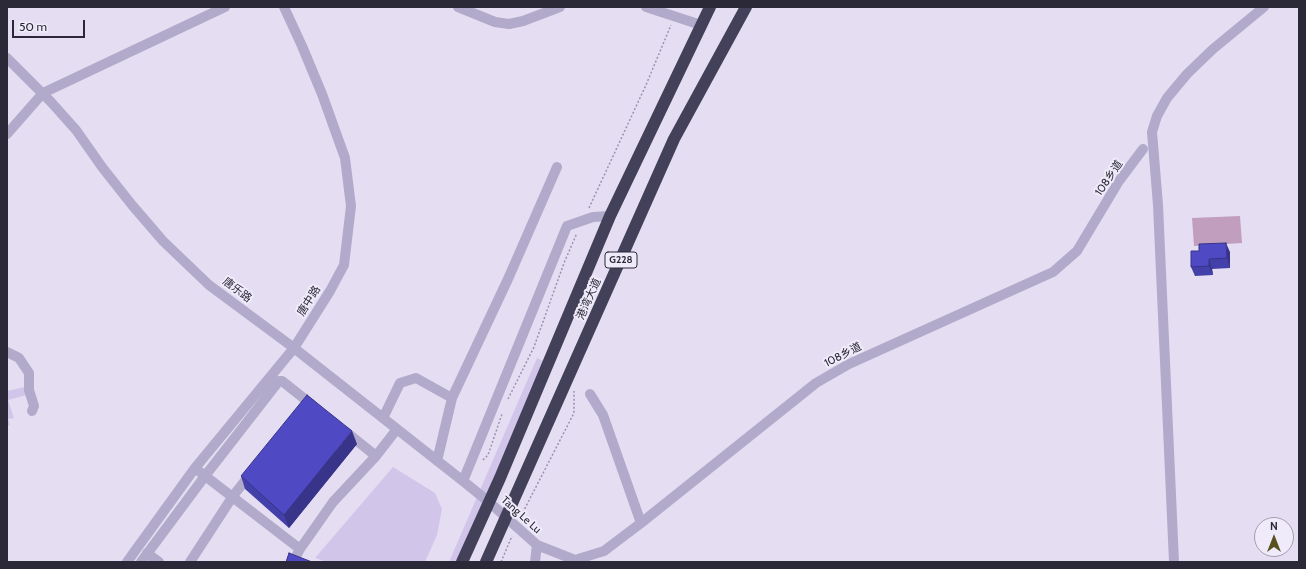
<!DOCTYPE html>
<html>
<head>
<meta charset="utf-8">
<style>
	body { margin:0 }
	#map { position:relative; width:1306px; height:569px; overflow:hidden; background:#e5def2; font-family:Cabin,sans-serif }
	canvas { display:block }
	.frame { position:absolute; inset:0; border:8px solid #2b2938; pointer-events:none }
	.north { position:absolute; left:1254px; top:517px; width:40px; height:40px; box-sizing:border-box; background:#f0ebfa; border:1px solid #a19dac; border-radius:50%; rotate:0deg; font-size:11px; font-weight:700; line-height:16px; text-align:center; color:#2b2938 }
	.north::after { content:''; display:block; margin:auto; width:14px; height:18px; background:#59511f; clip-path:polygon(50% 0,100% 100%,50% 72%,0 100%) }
	.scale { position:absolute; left:12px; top:20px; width:73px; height:18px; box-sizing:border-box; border:2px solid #2b2938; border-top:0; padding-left:5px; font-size:12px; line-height:14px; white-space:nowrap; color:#2b2938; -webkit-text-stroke:3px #f0ebfa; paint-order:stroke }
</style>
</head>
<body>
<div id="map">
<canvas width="1306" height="569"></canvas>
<div class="frame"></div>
<div class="north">N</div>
<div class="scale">50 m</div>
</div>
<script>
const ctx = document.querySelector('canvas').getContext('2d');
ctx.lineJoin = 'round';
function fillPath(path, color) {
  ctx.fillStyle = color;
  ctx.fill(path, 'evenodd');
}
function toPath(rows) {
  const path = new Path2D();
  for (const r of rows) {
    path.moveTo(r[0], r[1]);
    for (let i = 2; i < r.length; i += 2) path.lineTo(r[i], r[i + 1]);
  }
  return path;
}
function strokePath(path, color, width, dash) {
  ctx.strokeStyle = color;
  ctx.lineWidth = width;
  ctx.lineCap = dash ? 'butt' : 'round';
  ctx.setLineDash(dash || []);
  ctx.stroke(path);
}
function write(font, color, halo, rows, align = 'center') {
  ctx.font = font + ' Cabin,"Noto Sans SC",sans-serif';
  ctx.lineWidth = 4;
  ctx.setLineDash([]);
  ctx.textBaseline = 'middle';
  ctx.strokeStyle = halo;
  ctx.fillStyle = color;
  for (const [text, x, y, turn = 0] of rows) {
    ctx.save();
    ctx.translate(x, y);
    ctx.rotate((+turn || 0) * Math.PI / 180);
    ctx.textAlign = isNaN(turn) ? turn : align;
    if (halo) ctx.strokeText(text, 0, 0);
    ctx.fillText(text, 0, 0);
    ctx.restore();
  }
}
fillPath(toPath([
	[1240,216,1242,243,1194,246,1192,218]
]), '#c19ebd');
fillPath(toPath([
	[537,358,553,365,468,562,449,562],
	[25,387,27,395,8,400,14,418,8,419,10,425,7,426,7,391],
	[393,467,435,493,442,509,437,535,425,562,327,562,315,558]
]), '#d2c5ea');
strokePath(toPath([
	[589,208,646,85,671,25],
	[508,399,534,347,564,263,577,233],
	[483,460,488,455,502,414],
	[521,516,574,413,574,391],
	[501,562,512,536]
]), '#9a92b3', 1.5, [2, 2]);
strokePath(toPath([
	[458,7,495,22,509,24,523,21,560,7],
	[646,7,701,25],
	[7,58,51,102,76,130,102,167,132,205,163,241,209,285,294,348,463,481,489,502,537,545,575,560,604,551,641,523,816,383,849,364,1053,272,1077,251,1119,181,1143,149],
	[7,134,43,93,225,7],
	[7,352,19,358,29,373,29,390,34,406,32,411],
	[590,394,603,415,641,523],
	[383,418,400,383,416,378,452,398],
	[346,432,376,456],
	[437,461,452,398,508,279,557,167],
	[200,472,300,549],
	[463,481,567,226,593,217,610,216],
	[147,553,159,562],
	[127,562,195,468,294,348,330,291,344,265,351,206,345,158,322,94,302,46,284,7],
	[141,562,205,476,279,381,282,381,311,404],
	[190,562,233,496,251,473],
	[293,562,300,549,333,502,376,456,397,429],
	[535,562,537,545],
	[1174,562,1158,205,1152,132,1157,116,1167,98,1187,74,1213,49,1264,7]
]), '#b2aaca', 10);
strokePath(toPath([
	[462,562,500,478,610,216,710,7],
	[486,562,674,139,746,7]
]), '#434159', 12);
fillPath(toPath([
	[1191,251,1230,252,1230,268,1212,269,1213,275,1195,276,1191,267],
	[357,444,289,528,245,489,241,476]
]), '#4440a9');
fillPath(toPath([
	[1226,243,1230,252,1230,268,1227,258],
	[1209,259,1212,269,1213,275,1209,266],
	[352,431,357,444,289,528,284,515]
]), '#373489');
const building = toPath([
	[1226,243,1227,258,1209,259,1209,266,1191,267,1191,251,1199,251,1199,244,1226,243],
	[307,395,352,431,284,515,241,476,307,395],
	[289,553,312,562,286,562,289,553]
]);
fillPath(building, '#4f4ac4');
strokePath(building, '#373489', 1);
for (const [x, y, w] of [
	[621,260,32]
]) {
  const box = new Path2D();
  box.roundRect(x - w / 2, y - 8, w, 16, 3);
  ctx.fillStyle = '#f0ebfa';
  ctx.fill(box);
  strokePath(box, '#2b2938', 1);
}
write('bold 10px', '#2b2938', null, [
	["G228",621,260]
]);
write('11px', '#2b2938', '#f0ebfa', [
	["108乡道",1109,178,-56],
	["唐乐路",237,290,37],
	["港湾大道",589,299,-66],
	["唐中路",309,301,-58],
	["108乡道",843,355,-27],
	["Tang Le Lu",521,515,42]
]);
</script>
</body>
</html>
